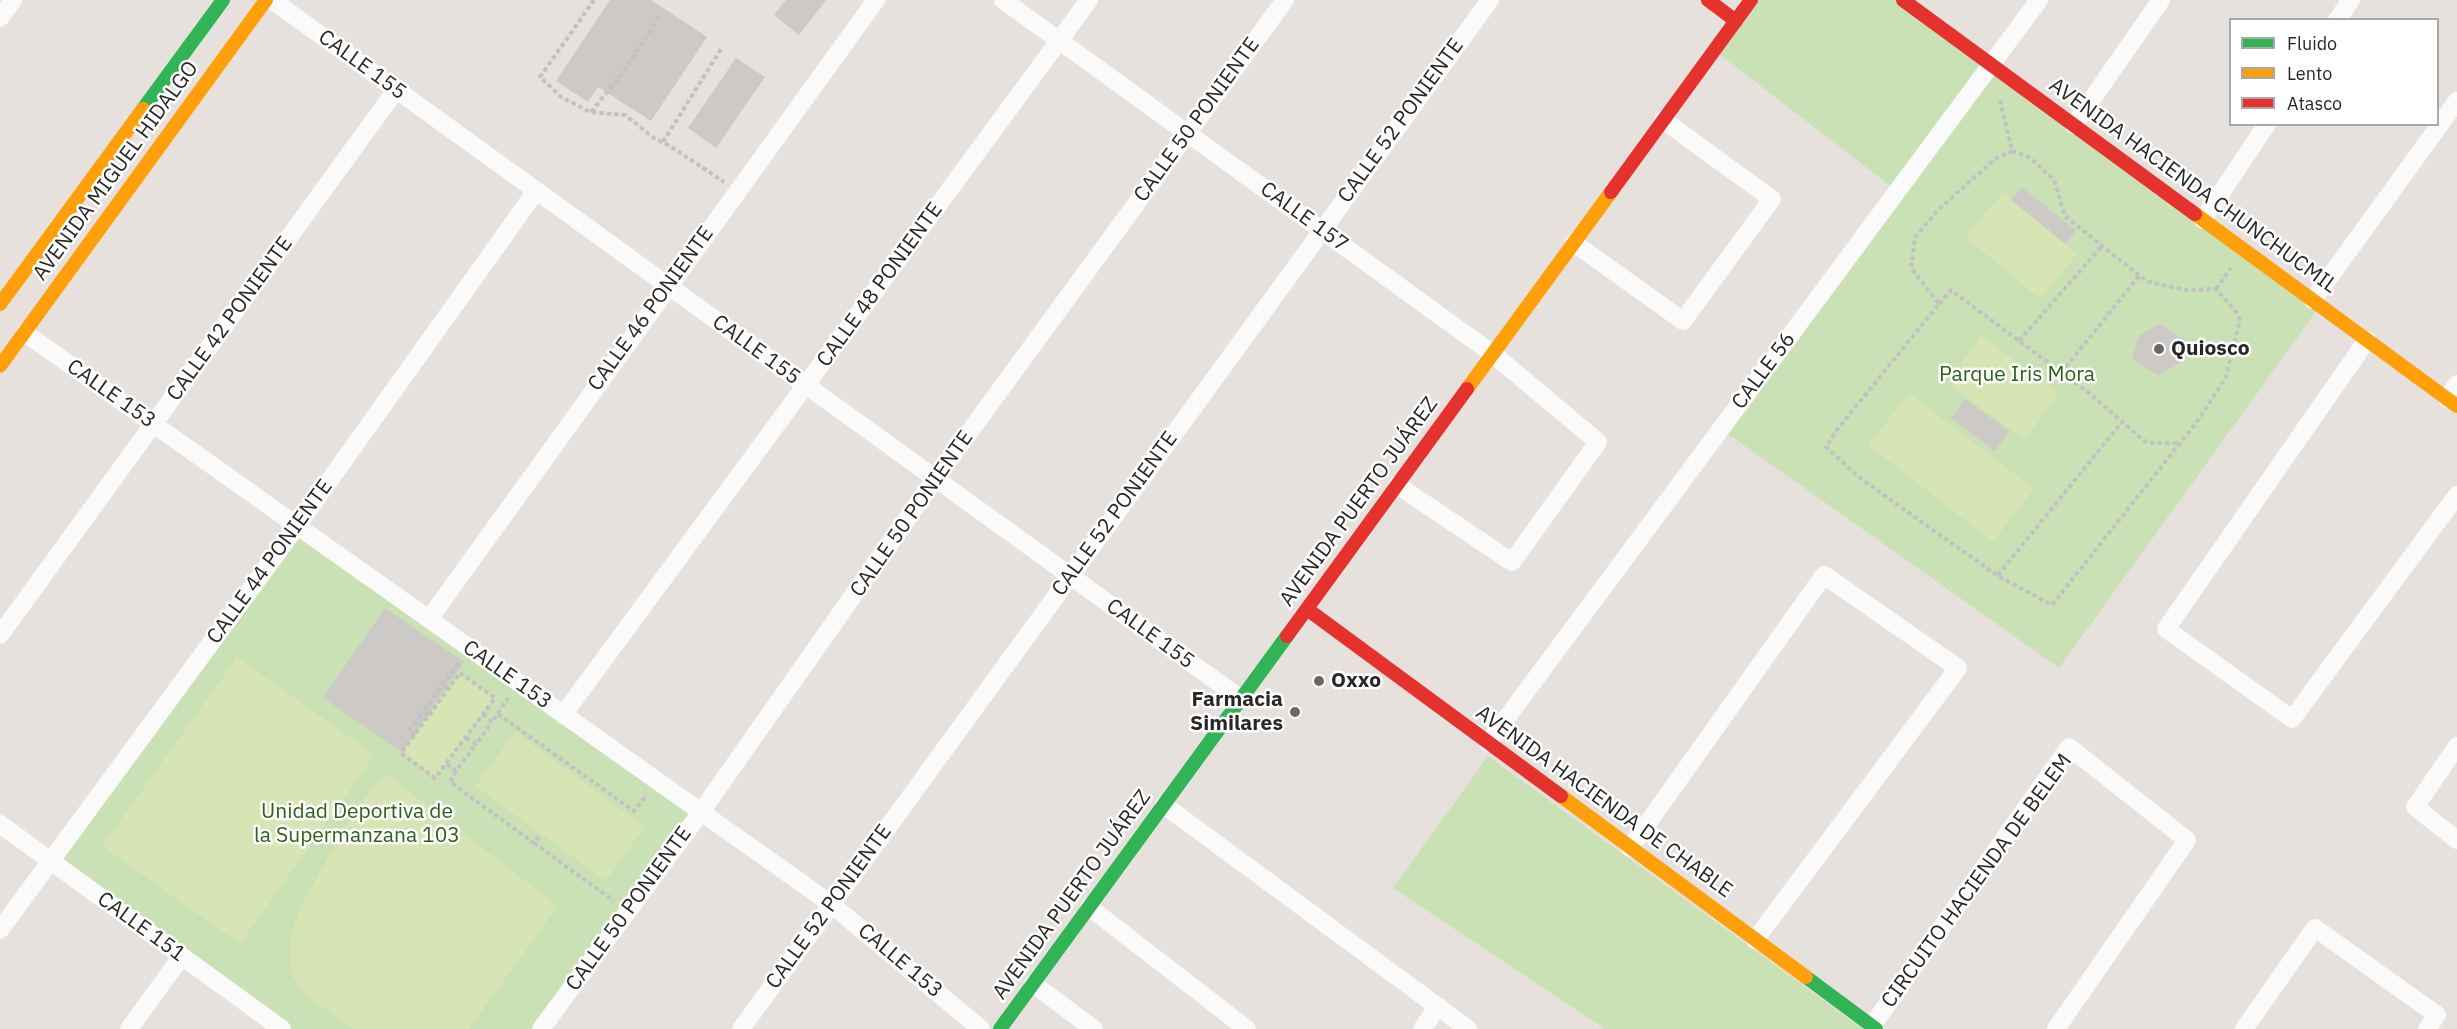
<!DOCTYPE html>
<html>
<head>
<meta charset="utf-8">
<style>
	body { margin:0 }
	#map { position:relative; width:2457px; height:1029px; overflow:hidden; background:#e6e1dd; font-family:"IBM Plex Sans",sans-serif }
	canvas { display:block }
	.legend { position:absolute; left:2229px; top:18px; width:210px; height:108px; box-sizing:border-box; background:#fff; border:2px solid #a9a9a9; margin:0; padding:8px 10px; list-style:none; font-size:18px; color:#272727 }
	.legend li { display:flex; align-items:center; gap:12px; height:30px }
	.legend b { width:30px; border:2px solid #a9a9a9 }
</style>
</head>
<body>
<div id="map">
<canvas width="2457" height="1029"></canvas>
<ul class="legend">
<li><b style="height:8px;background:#30b455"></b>Fluido</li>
<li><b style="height:8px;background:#ff9f0a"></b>Lento</li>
<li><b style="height:8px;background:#e5322d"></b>Atasco</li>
</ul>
</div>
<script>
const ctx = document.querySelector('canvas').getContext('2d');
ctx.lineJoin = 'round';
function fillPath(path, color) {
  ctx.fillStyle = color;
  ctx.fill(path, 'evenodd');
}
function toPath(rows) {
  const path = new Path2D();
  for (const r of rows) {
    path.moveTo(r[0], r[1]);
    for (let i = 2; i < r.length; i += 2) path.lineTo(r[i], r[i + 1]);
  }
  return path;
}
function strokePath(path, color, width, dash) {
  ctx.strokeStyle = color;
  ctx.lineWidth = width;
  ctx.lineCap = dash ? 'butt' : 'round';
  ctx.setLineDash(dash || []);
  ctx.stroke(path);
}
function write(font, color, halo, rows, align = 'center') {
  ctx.font = font + ' "IBM Plex Sans",sans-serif';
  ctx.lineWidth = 5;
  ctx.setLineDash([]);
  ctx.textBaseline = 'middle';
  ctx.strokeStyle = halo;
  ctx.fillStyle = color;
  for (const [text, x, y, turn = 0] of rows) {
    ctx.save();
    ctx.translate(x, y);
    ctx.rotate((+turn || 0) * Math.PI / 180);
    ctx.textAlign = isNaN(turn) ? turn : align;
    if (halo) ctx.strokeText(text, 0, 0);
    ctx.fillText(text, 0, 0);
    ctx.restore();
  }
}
fillPath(toPath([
	[1751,0,1903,0,2320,306,2059,668,1721,429,1897,191,1714,50],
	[298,532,694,814,535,1029,291,1029,56,859],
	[1488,756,1863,1029,1605,1029,1393,888]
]), '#cae0b5');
fillPath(toPath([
	[2003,192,2077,254,2040,299,1965,237],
	[1981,336,2059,392,2025,440,1947,383],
	[1909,393,2034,489,1993,542,1868,445],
	[237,657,375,755,240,944,102,846],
	[460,673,495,698,435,778,401,753],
	[515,732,645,827,606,881,475,786],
	[385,773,558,906,469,1029,354,1029,313,1001,299,987,291,974,291,936,299,910,350,817]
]), '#d6e5b3');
fillPath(toPath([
	[610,0,651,0,707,37,651,121,598,87,588,102,556,81],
	[786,0,826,0,799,35,774,15],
	[736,58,765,77,716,148,688,128],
	[2022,187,2076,231,2066,244,2011,200],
	[2159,324,2184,339,2180,363,2158,375,2132,359,2139,336],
	[1965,399,2009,431,1995,451,1951,418],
	[385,608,464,662,402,752,323,698]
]), '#cdc9c6');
strokePath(toPath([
	[594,0,540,77,561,97,590,112,625,115,654,138,670,146,724,182],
	[2000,100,2012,151],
	[591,112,621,75,659,17],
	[663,142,721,49],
	[2012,151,2029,157,2054,180,2065,216,2146,281,2184,290,2216,289,2237,313,2240,320,2226,377,2199,419,2052,605,1998,576,1930,528,1860,478,1826,447,1836,431,1939,304,1911,268,1915,237,1939,209,1995,159,2012,151],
	[2216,289,2231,268],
	[1939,304,1951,290,2089,393,2147,443,2180,443],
	[2019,341,2101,247],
	[2061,373,2139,276],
	[1998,575,2122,422],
	[460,673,495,698,435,778,401,753,460,673],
	[448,689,442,685,459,663],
	[483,714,492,722,508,698],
	[498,714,634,811,647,794],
	[429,715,424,711,442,685],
	[415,735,409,731,424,711],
	[466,738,476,744,492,722],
	[447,764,456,771,476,744],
	[456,771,450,782,534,843,541,834],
	[534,843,614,901]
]), '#c2c2c2', 4, [4.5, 3]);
strokePath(toPath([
	[272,0,1241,699],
	[1003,0,1493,354,1598,442,1512,562,1397,485],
	[0,18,13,0],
	[2337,20,2351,0],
	[2074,125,2161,0],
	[2203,220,2267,124],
	[1574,243,1683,321,1772,199,1663,120],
	[2313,300,2457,101],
	[25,333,831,904,981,1029],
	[2367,340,2166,629,2292,719,2457,495],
	[2447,399,2457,384],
	[429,619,876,0],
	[0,635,396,90],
	[563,715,1089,0],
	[1488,743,2039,0],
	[2457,746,2415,807,2457,840],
	[1164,805,1468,1029],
	[0,824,282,1029],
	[1630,848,1824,575,1958,668,1755,940],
	[1089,907,1247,1029],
	[0,930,297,526,536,191],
	[1033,984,1094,1029],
	[1872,1026,2069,747,2187,840,2056,1029],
	[129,1029,181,957],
	[541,1029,701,812,935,479,1285,0],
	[741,1029,1490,0],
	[1422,1029,1438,1006],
	[2244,1029,2315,928,2437,1015,2427,1029]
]), '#fbfafa', 18);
strokePath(toPath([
	[143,109,223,0],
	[1806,977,1876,1029],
	[1000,1029,1287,636]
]), '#30b455', 14);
strokePath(toPath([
	[2195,214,2457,406],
	[0,304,143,109],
	[0,366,266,0],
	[1467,389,1611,192],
	[1561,796,1806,977]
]), '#ff9f0a', 14);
strokePath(toPath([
	[1708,0,1736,21],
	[1903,0,2195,214],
	[1611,192,1751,0],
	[1307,609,1561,796],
	[1287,636,1467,389]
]), '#e5322d', 14);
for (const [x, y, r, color] of [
	[2159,349,6,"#6a6867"],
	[1319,681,6,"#6a6867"],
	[1295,712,6,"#6a6867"]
]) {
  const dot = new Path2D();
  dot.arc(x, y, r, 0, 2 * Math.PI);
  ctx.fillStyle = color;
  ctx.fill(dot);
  strokePath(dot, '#fff', 2);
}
write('21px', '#272727', '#fff', [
	["CALLE 155",362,65,36],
	["CALLE 50 PONIENTE",1197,120,-54],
	["CALLE 52 PONIENTE",1401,121,-54],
	["AVENIDA MIGUEL HIDALGO",116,171,-54],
	["AVENIDA HACIENDA CHUNCHUCMIL",2193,186,36],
	["CALLE 157",1304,217,36],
	["CALLE 48 PONIENTE",880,285,-54],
	["CALLE 46 PONIENTE",651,309,-54],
	["CALLE 42 PONIENTE",230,319,-54],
	["CALLE 155",756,350,36],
	["CALLE 56",1764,371,-53],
	["CALLE 153",111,394,35],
	["AVENIDA PUERTO JUÁREZ",1359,502,-54],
	["CALLE 50 PONIENTE",912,514,-55],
	["CALLE 52 PONIENTE",1115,514,-54],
	["CALLE 44 PONIENTE",270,562,-54],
	["CALLE 155",1150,634,36],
	["CALLE 153",507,675,35],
	["AVENIDA HACIENDA DE CHABLE",1604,802,36],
	["CIRCUITO HACIENDA DE BELEM",1977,881,-54],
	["AVENIDA PUERTO JUÁREZ",1072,895,-54],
	["CALLE 52 PONIENTE",829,907,-54],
	["CALLE 50 PONIENTE",629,909,-54],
	["CALLE 151",141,927,36],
	["CALLE 153",900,961,40]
]);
write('bold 21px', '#272727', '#fff', [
	["Quiosco",2171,349],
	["Oxxo",1331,681],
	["Farmacia",1283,700,"right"],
	["Similares",1283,724,"right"]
], 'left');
write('21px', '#2d611a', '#fff', [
	["Parque Iris Mora",2017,375],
	["Unidad Deportiva de",357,812],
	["la Supermanzana 103",357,836]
]);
</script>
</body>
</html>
